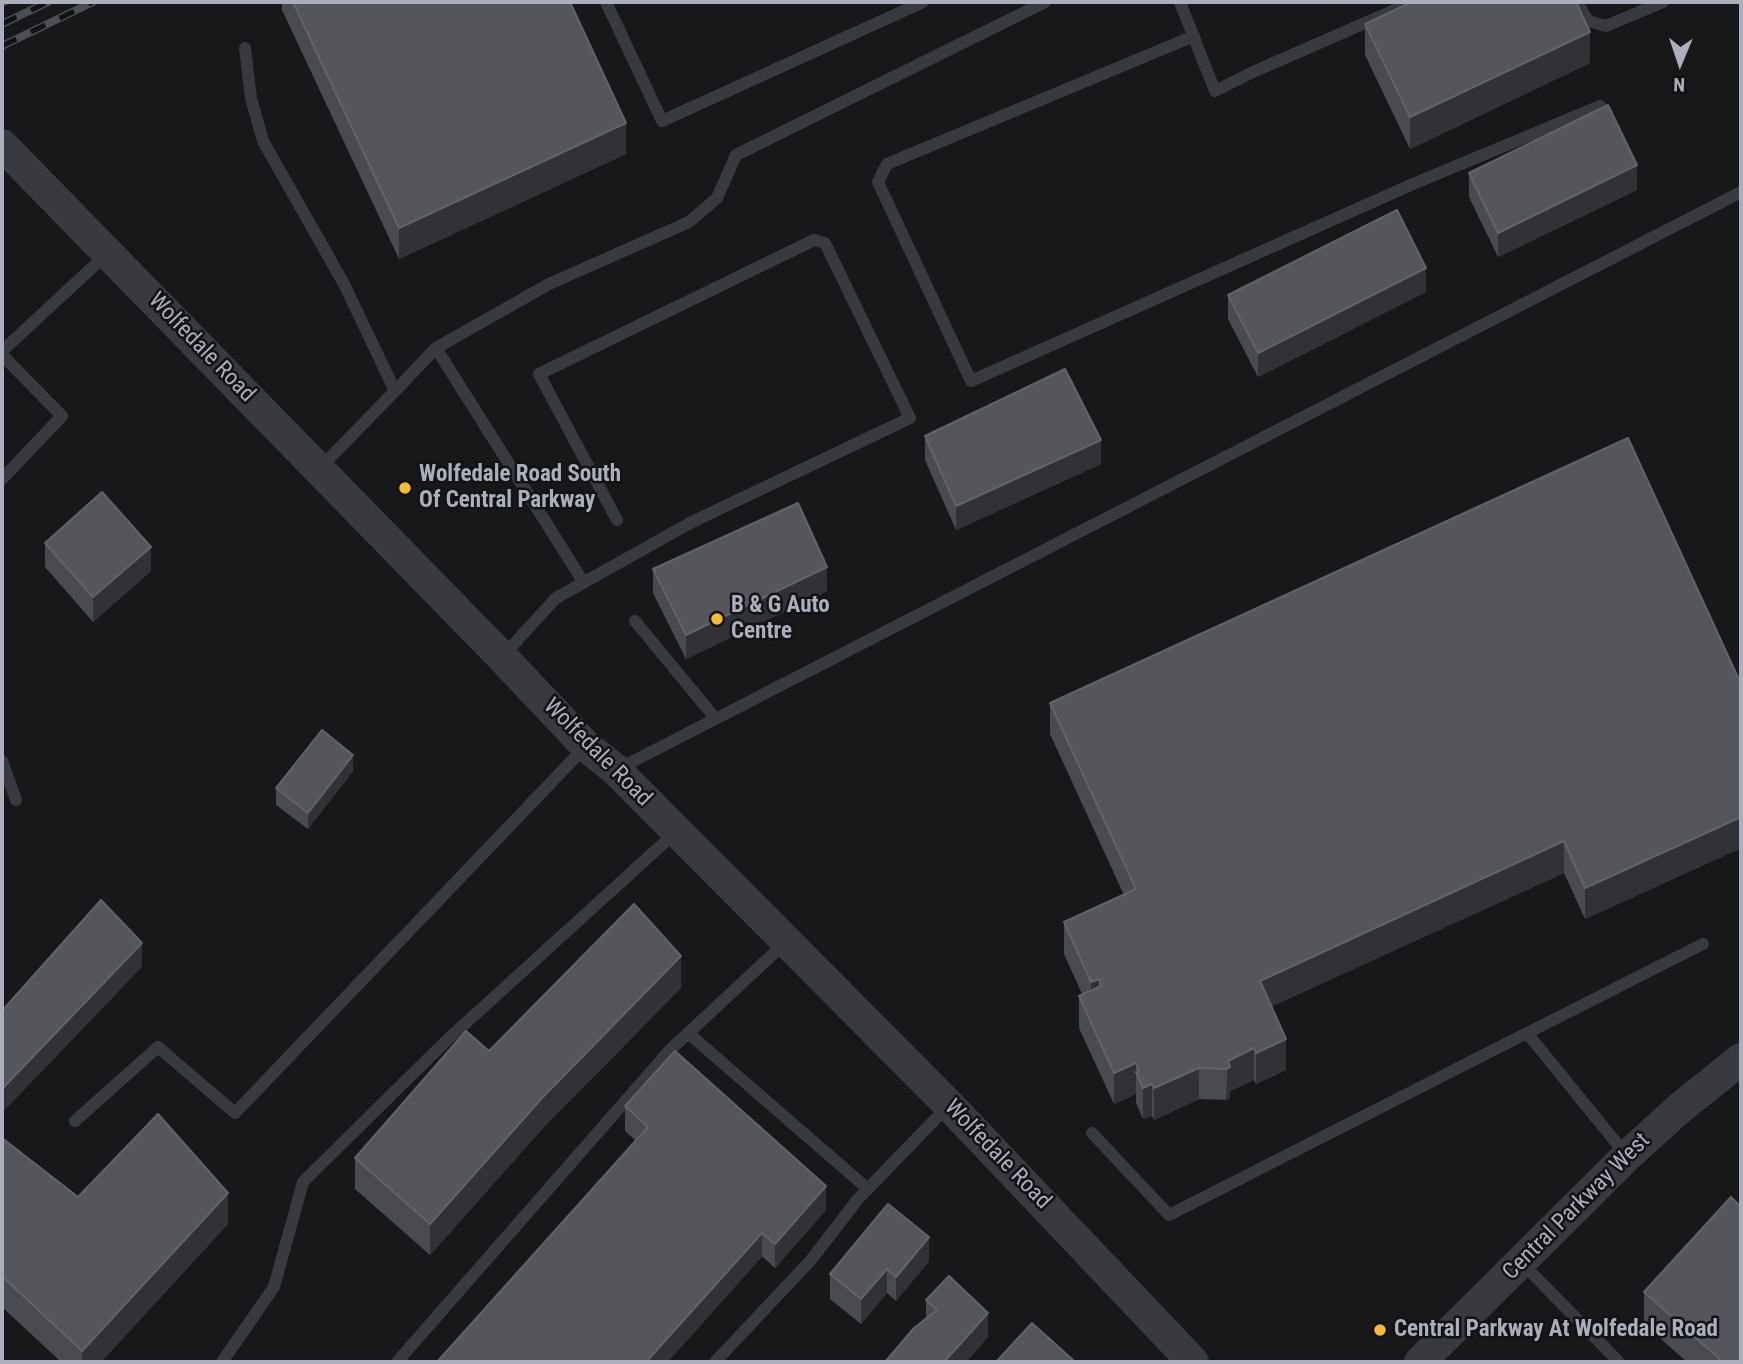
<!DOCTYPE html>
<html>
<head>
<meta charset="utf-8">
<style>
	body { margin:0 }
	#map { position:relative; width:1743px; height:1364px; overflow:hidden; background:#18181b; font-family:"Roboto Condensed",sans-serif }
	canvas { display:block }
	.frame { position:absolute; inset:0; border:4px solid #abafbb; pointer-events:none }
	.north { position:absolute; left:1645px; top:28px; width:70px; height:70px; -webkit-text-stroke:5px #131316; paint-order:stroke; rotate:182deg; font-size:19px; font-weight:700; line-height:28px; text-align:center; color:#abafbb }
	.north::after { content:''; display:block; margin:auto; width:24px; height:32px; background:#abafbb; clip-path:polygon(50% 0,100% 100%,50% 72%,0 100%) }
</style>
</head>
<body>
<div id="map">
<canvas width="1743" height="1364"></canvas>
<div class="frame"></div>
<div class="north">N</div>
</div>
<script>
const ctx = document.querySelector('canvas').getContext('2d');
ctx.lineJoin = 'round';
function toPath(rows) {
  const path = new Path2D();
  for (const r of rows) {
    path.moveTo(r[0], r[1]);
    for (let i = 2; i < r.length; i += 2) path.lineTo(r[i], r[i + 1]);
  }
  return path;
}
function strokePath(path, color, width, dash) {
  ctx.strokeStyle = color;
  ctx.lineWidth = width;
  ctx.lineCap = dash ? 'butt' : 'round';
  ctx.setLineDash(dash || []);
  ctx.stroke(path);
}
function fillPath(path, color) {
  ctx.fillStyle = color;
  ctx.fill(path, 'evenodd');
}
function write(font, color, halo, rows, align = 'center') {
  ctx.font = font + ' "Roboto Condensed",sans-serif';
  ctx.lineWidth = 5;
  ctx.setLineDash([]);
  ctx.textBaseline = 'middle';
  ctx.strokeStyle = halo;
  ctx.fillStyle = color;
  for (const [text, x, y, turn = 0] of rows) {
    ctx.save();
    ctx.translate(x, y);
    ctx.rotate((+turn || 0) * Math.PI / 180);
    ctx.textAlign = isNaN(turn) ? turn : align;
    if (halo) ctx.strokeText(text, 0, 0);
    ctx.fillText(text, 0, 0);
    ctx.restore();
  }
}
strokePath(toPath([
	[606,2,662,121,923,2],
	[1180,2,1215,91,1253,72,1413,2],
	[1577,2,1588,21,1606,26,1663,2],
	[1194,36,887,164,878,182,971,381,1413,184,1600,106],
	[245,48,251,98,263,141,344,284,395,391,319,469],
	[436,348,584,583],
	[2,351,108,253],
	[2,355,62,416,2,479],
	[395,391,436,348,549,284,689,222,717,198,736,155,1045,2],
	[635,621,715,718],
	[502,657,556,598,692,522,910,418,825,243,814,240,539,374,617,520],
	[2,761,16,800],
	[616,770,1741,192],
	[688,1033,868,1189],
	[1527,1033,1703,944],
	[75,1121,158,1047,235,1113,586,746],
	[1092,1133,1169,1215,1527,1033,1627,1156],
	[1521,1262,1618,1361,1617,1362],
	[222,1362,274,1287,303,1182,446,1041,676,832],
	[397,1362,670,1050,786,942],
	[715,1362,811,1260,858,1199,949,1105]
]), '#393a40', 12);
strokePath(toPath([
	[2,145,502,657,586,746,616,770,949,1105,1193,1362],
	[1420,1362,1627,1156,1680,1108,1741,1059]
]), '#393a40', 32);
const rail = toPath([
	[2,3,4,2],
	[2,24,48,2],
	[2,46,93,2]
]);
strokePath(rail, '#4c4e55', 8);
strokePath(rail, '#131316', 5, [16]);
fillPath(toPath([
	[282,2,570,2,626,154,399,259,282,10],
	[1365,24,1590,63,1410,149,1365,55],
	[1469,173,1637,190,1498,257,1469,197],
	[1426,292,1258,377,1228,319,1228,295],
	[925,436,1101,464,956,530,925,460],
	[45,543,151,571,93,622,45,567],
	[653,569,827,591,686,659,653,593],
	[1741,684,1741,848,1585,919,1564,873,1272,1006,1286,1070,1256,1084,1254,1080,1230,1091,1230,1098,1226,1100,1199,1099,1154,1120,1152,1116,1143,1119,1136,1103,1136,1094,1114,1104,1079,1028,1079,996,1082,994,1064,954,1064,922,1124,895,1050,734,1050,703],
	[353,771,308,829,276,805,276,788],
	[681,988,542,1129,430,1255,355,1189,355,1158,489,1051],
	[625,1106,826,1210,775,1268,625,1131],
	[2,1138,78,1197,228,1224,101,1362,61,1362,2,1307],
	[929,1261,896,1301,887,1293,861,1324,830,1299,830,1274],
	[1644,1292,1741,1362,1687,1362,1644,1324],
	[926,1300,988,1337,966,1362,885,1362,926,1318]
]), '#4a4b50');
fillPath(toPath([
	[1590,32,1590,63,1410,149,1410,117],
	[626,123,626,154,399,259,399,228],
	[1637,165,1637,190,1498,257,1498,233],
	[1426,268,1426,292,1258,377,1258,353],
	[1101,440,1101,464,956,530,956,506],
	[151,547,151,571,93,622,93,597],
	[827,567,827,591,686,659,686,635],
	[353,755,353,771,308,829,308,813],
	[1741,817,1741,848,1585,919,1585,888],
	[1564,841,1564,873,1260,1012,1260,981],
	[142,943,142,967,2,1113,2,1089],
	[681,956,681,988,542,1129,430,1255,430,1224,542,1098],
	[1099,979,1099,1010,1091,1014,1091,982],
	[1286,1039,1286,1070,1256,1084,1256,1053],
	[1254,1048,1254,1080,1230,1091,1230,1098,1226,1100,1228,1061],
	[1136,1063,1136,1094,1114,1104,1114,1073],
	[1199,1068,1199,1099,1154,1120,1154,1088],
	[1152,1084,1152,1116,1143,1119,1143,1088],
	[826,1186,826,1210,775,1268,775,1244],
	[228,1193,228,1224,101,1362,82,1362,82,1351],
	[762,1233,762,1257,668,1362,646,1362],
	[929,1237,929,1261,896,1301,896,1277],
	[887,1269,887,1293,861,1324,861,1299],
	[988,1313,988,1337,966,1362,944,1362]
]), '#323236');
const building = toPath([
	[293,2,570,2,626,123,399,228,293,2],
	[1412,2,1576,2,1590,32,1410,117,1365,24,1412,2],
	[1608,105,1637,165,1498,233,1469,173,1608,105],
	[1397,210,1426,268,1258,353,1228,295,1397,210],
	[1065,369,1101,440,956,506,925,436,1065,369],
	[1628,438,1741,684,1741,817,1585,888,1564,841,1260,981,1286,1039,1256,1053,1254,1048,1228,1061,1230,1067,1226,1069,1199,1068,1154,1088,1152,1084,1143,1088,1136,1072,1139,1071,1136,1063,1114,1073,1079,996,1101,986,1099,979,1091,982,1064,922,1136,889,1050,703,1628,438],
	[102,492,151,547,93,597,45,543,102,492],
	[798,503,827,567,686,635,653,569,798,503],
	[322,730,353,755,308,813,276,788,322,730],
	[101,900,142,943,2,1089,2,1011,101,900],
	[634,904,681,956,542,1098,430,1224,355,1158,466,1031,489,1051,634,904],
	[675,1051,826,1186,775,1244,762,1233,646,1362,437,1362,648,1127,625,1106,675,1051],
	[158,1114,228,1193,82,1351,2,1276,2,1138,78,1197,158,1114],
	[1731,1197,1741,1207,1741,1362,1723,1362,1644,1292,1731,1197],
	[888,1204,929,1237,896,1277,887,1269,861,1299,830,1274,888,1204],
	[949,1276,988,1313,944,1362,885,1362,914,1328,937,1310,926,1300,949,1276],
	[1032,1323,1073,1360,1071,1362,996,1362,1032,1323]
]);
fillPath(building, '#55555c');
strokePath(building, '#62636a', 2);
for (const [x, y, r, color] of [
	[405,488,7,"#f6ba35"],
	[717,619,7,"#f6ba35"],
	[1380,1330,7,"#f6ba35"]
]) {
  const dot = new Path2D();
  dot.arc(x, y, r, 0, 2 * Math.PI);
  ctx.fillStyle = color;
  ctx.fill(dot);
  strokePath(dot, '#131316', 2.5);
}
write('23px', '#abafbb', '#131316', [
	["Wolfedale Road",201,348,46],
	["Wolfedale Road",597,753,45],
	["Wolfedale Road",997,1155,46],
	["Central Parkway West",1577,1207,-45]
]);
write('bold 23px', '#abafbb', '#131316', [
	["Wolfedale Road South",419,475],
	["Of Central Parkway",419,501],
	["B & G Auto",731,606],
	["Centre",731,632],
	["Central Parkway At Wolfedale Road",1394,1330]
], 'left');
</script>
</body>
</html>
